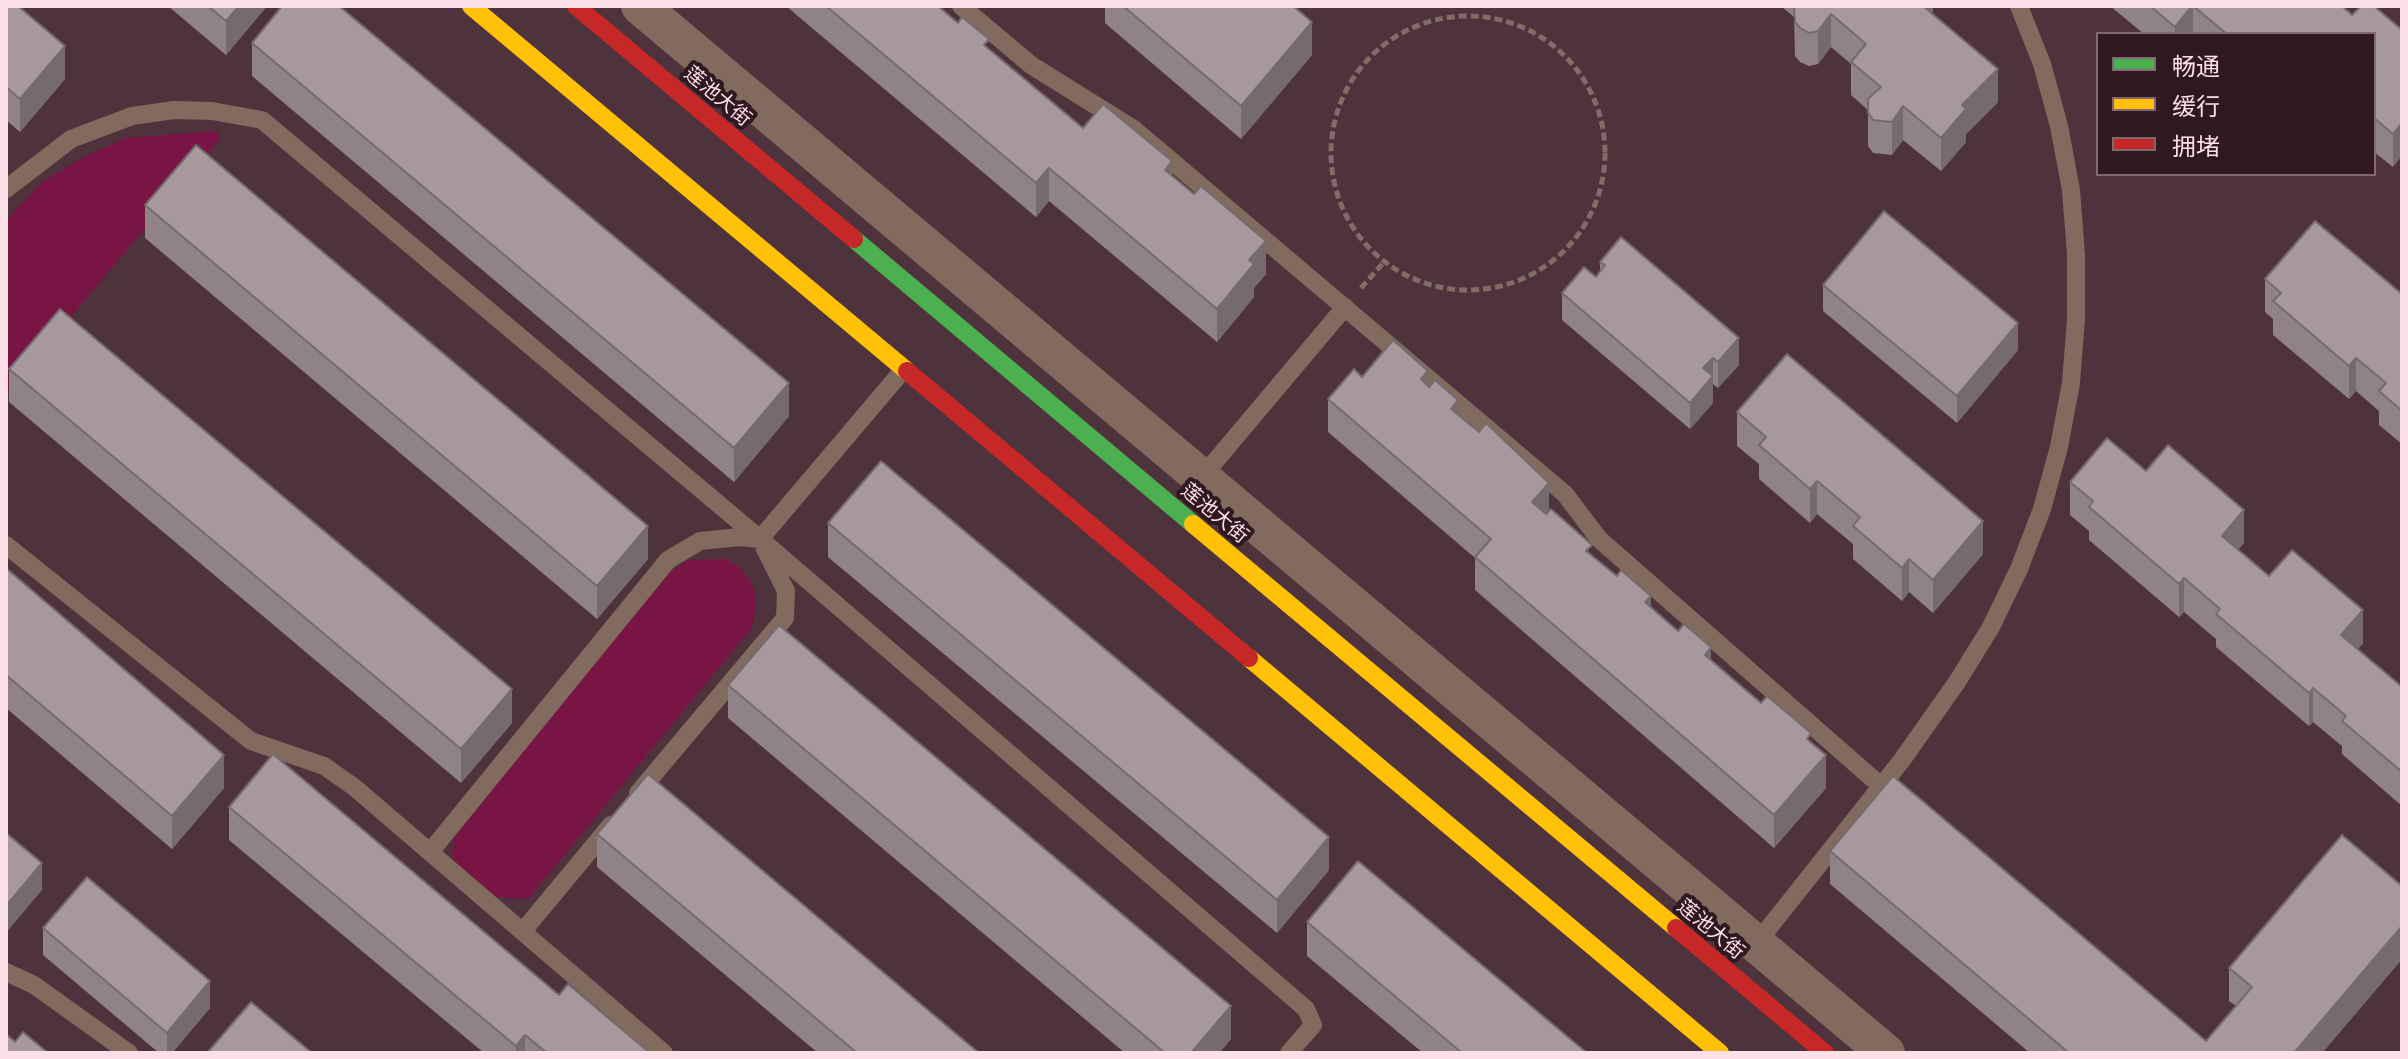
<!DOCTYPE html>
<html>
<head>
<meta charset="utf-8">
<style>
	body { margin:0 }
	#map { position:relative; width:2408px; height:1059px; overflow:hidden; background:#4e323c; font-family:Commissioner,"Noto Sans SC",sans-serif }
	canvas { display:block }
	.frame { position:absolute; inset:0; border:8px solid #fce0e8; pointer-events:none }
	.legend { position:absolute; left:2096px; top:32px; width:280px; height:144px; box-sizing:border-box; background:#301821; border:2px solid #826871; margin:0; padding:10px 14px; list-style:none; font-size:24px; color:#fce0e8 }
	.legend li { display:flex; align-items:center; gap:16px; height:40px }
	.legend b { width:40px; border:2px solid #826871 }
</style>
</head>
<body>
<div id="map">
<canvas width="2408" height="1059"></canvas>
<div class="frame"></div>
<ul class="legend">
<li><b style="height:10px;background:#4caf50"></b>畅通</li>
<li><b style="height:10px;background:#ffc107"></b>缓行</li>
<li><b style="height:10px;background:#c62828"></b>拥堵</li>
</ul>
</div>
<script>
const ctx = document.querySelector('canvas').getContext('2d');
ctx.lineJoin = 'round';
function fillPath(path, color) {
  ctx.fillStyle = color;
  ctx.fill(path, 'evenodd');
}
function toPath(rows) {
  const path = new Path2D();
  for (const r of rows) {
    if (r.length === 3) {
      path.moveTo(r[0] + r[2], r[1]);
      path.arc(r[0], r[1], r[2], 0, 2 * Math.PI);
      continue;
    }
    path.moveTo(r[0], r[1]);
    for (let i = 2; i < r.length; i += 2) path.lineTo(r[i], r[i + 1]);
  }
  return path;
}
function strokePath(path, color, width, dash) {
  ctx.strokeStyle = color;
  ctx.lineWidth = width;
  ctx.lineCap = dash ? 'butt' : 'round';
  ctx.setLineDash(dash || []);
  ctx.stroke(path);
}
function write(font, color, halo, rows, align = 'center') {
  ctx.font = font + ' Commissioner,"Noto Sans SC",sans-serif';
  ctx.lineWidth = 8;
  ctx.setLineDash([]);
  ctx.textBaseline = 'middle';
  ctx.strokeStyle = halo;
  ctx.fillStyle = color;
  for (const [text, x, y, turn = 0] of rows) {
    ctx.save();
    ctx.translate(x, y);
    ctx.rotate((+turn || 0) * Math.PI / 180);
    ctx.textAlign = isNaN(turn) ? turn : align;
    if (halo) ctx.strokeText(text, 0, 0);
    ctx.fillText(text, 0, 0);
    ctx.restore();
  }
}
fillPath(toPath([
	[217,131,220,139,6,394,6,222,13,213,43,181,86,156,126,138],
	[727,559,742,569,754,588,756,608,752,628,528,899,497,897,488,893,456,864,452,853,454,838,657,581,688,560]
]), '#781544');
strokePath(toPath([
	[1468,153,137],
	[1361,288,1384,262]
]), '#806d68', 5, [8, 4]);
strokePath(toPath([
	[961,6,1031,65,1135,130,1565,494,1599,539,1881,786],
	[6,189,71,139,132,116,174,110,212,111,262,120,760,539,1306,1009,1313,1025,1289,1053],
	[1201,478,1345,307],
	[760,539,904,369],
	[6,545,251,741,324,766,354,787,664,1053],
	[638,793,785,618,786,591,765,549],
	[430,852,668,560,700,541,740,537,759,539],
	[523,931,611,825],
	[1756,944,1902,760,1957,682,1991,627,2019,569,2042,509,2059,447,2071,383,2076,319,2076,254,2071,190,2059,126,2042,64,2019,6],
	[6,972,34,985,129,1053]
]), '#806b5e', 18);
strokePath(toPath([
	[640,6,1886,1053]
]), '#806b5e', 38);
strokePath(toPath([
	[854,239,1193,524]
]), '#4caf50', 18);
strokePath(toPath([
	[471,6,907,371],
	[1193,524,1676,928],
	[1249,658,1720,1053]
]), '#ffc107', 18);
strokePath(toPath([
	[576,6,854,239],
	[907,371,1249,658],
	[1676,928,1825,1053]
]), '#c62828', 18);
fillPath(toPath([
	[6,6,65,79,20,132,6,120],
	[168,6,267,6,226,55],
	[786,6,938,6,1083,128,1172,175,1266,274,1254,288,1254,297,1217,342,1049,201,1036,217],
	[1105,6,1293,6,1312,55,1241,139,1105,23],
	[1781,6,1933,6,1932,13,1998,102,1966,134,1966,142,1941,171,1903,140,1892,155,1873,153,1868,146,1868,110,1851,95,1851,64,1831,47,1818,64,1809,66,1800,62,1795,56,1794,17],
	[2110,6,2342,6,2352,15,2402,30,2393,167,2374,152,2374,34,2144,34],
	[252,43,789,416,734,482,252,76],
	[145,205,648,559,597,619,145,238],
	[1600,262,1739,365,1718,388,1713,384,1713,403,1690,429,1562,320,1562,293,1596,277,1600,271],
	[2265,279,2402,294,2402,444,2379,425,2379,411,2356,391,2349,399,2273,335,2273,319,2265,312],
	[1823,285,2018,350,1957,423,1823,311],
	[9,369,512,723,461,783,9,402],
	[1362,377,1428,386,1458,415,1592,555,1761,703,1811,742,1826,788,1774,848,1475,590,1475,558,1328,432,1328,399],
	[1737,412,1983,554,1933,613,1909,592,1902,601,1853,559,1853,544,1817,514,1810,523,1759,479,1759,464,1737,446],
	[2146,471,2244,543,2238,549,2269,576,2363,643,2358,649,2401,686,2402,685,2402,806,2342,754,2342,746,2313,722,2309,726,2216,647,2216,639,2184,612,2179,617,2089,540,2089,531,2070,515,2070,482],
	[828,523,1329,870,1277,933,828,557],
	[6,568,224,788,172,849,6,708],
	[728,685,1231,1039,1219,1053,1125,1053,728,718],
	[229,807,559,995,650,1053,484,1053,229,840],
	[597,834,979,1053,818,1053,597,867],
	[1830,851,2206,1041,2236,1006,2229,1001,2229,968,2402,886,2402,959,2322,1053,2030,1053,1830,884],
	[1307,922,1587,1053,1423,1053,1307,956],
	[43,928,210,1008,172,1053,159,1053,43,955]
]), '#908387');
fillPath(toPath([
	[239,6,267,6,226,55,226,21],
	[1915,6,1933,6,1933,12,1915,33],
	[2193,6,2193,34,2175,34,2175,27],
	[1831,14,1831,47,1818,64,1818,31],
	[1312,22,1312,55,1241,139,1241,106],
	[65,46,65,79,20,132,20,99],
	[1998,69,1998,102,1966,134,1966,142,1941,171,1941,138,1962,105],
	[1903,106,1903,140,1892,155,1892,122],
	[2402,123,2402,156,2393,167,2393,134],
	[1172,161,1172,195,1165,170],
	[1049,168,1049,201,1036,217,1036,183],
	[1266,241,1266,274,1254,288,1254,297,1217,342,1217,309,1249,260],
	[2018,323,2018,350,1957,423,1957,396],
	[1739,338,1739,365,1718,388,1718,362],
	[1713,358,1713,403,1690,429,1690,403,1703,368],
	[2356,358,2356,391,2349,399,2349,366],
	[1428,371,1428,404,1421,379],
	[789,383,789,416,734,482,734,448],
	[1458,400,1458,433,1451,409],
	[1817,481,1817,514,1810,523,1810,489],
	[1549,483,1549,516,1532,502],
	[2244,510,2244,543,2222,569,2222,536],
	[1983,521,1983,554,1933,613,1933,580],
	[648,526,648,559,597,619,597,586],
	[1909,559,1909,592,1902,601,1902,568],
	[2184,578,2184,612,2179,617,2179,584],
	[1651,596,1651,629,1645,602],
	[2363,610,2363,643,2341,668,2341,635],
	[1711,647,1711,680,1705,655],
	[2313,688,2313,722,2309,726,2309,693],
	[512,689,512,723,461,783,461,749],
	[224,755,224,788,172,849,172,816],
	[1826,755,1826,788,1774,848,1774,815],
	[1329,837,1329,870,1277,933,1277,900],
	[42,863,42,890,6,933,6,906],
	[2402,926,2402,959,2322,1053,2294,1053],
	[210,981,210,1008,172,1053,167,1053,167,1033],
	[1231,1006,1231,1039,1219,1053,1191,1053],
	[525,1035,525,1053,516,1053,516,1046]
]), '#756a6e');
const building = toPath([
	[6,6,18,6,65,46,20,99,6,87,6,6],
	[208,6,239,6,226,21,208,6],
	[282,6,339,6,789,383,734,448,252,43,282,6],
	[826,6,938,6,958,23,962,17,989,39,984,45,1083,128,1103,104,1172,161,1165,170,1194,194,1201,186,1266,241,1249,260,1254,264,1217,309,1049,168,1036,183,826,6],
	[1123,6,1293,6,1312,22,1241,106,1123,6],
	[1796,6,1923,6,1998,69,1962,105,1966,109,1941,138,1903,106,1892,122,1873,120,1868,113,1868,99,1881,87,1851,62,1866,44,1831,14,1818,31,1809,33,1800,28,1795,22,1794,7,1796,6],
	[2150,6,2192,6,2175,27,2150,6],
	[2193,6,2342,6,2352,15,2361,6,2374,6,2402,30,2402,123,2393,134,2374,118,2374,34,2227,34,2193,6],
	[196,145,648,526,597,586,145,205,196,145],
	[1884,211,2018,323,1957,396,1823,285,1884,211],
	[2315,221,2402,294,2402,411,2379,391,2386,383,2356,358,2349,366,2273,301,2281,293,2265,279,2315,221],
	[1621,237,1739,338,1718,362,1713,358,1703,368,1713,376,1690,403,1562,293,1584,267,1596,277,1605,265,1600,262,1621,237],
	[60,309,512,689,461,749,9,369,60,309],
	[1393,340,1428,371,1421,379,1429,387,1435,380,1458,400,1451,409,1479,432,1486,423,1549,483,1532,502,1546,514,1551,509,1592,545,1586,551,1617,576,1621,570,1651,596,1645,602,1678,631,1684,624,1711,647,1705,655,1761,703,1767,696,1811,733,1807,739,1826,755,1774,815,1475,557,1491,539,1328,399,1354,369,1362,377,1393,340],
	[1787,354,1983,521,1933,580,1909,559,1902,568,1853,526,1860,517,1817,481,1810,489,1759,445,1766,437,1737,412,1787,354],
	[2107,438,2146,471,2168,445,2244,510,2222,536,2269,576,2292,550,2363,610,2341,635,2401,686,2402,685,2402,772,2342,721,2346,716,2313,688,2309,693,2216,614,2220,609,2184,578,2179,584,2089,507,2093,501,2070,482,2107,438],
	[881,461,1329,837,1277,900,828,523,881,461],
	[6,568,224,755,172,816,6,675,6,568],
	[779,625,1231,1006,1191,1053,1165,1053,728,685,779,625],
	[273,754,559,995,568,984,650,1053,547,1053,525,1035,516,1046,229,807,273,754],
	[648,774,979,1053,857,1053,597,834,648,774],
	[1893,776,2206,1041,2252,987,2229,968,2342,835,2402,886,2402,926,2294,1053,2069,1053,1830,851,1893,776],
	[6,833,42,863,6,906,6,833],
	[1358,861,1587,1053,1462,1053,1307,922,1358,861],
	[87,877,210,981,167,1033,43,928,87,877],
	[251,1002,312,1053,207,1053,251,1002],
	[23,1032,48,1053,6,1053,6,1034,15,1042,23,1032]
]);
fillPath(building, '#a7989d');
strokePath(building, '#756a6e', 2);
write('20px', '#fce0e8', '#301821', [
	["莲池大街",718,96,40],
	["莲池大街",1215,513,40],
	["莲池大街",1711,929,40]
]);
</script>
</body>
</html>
